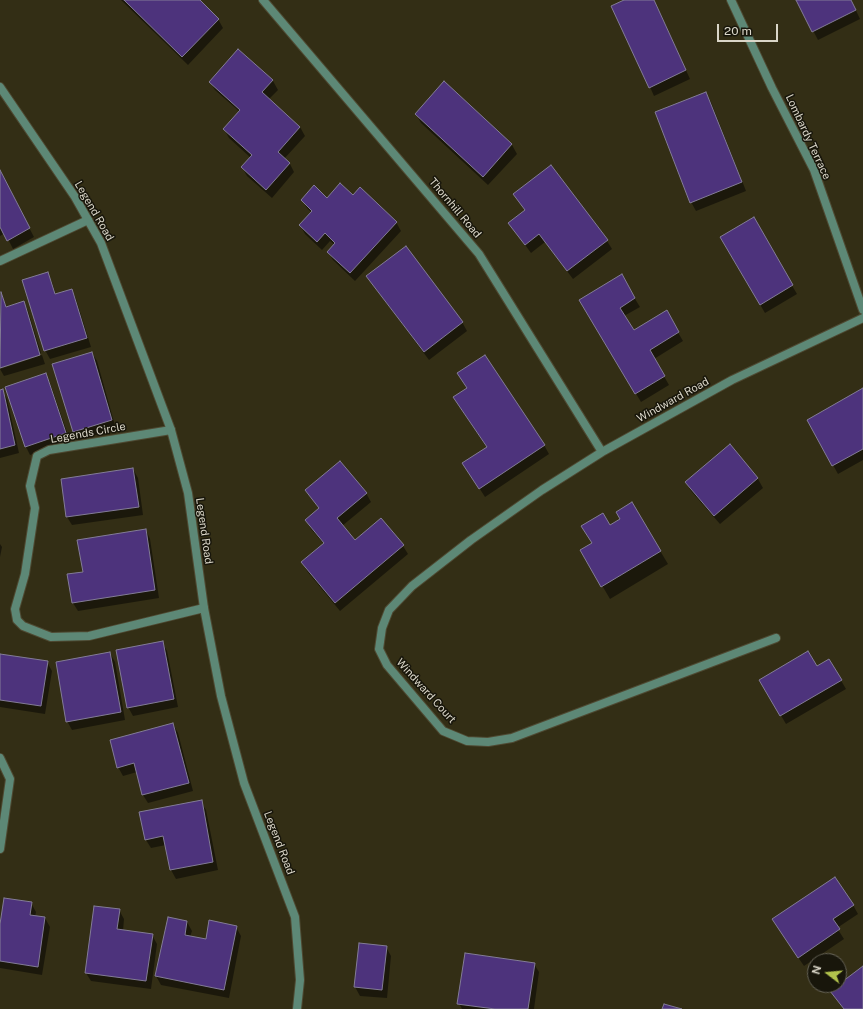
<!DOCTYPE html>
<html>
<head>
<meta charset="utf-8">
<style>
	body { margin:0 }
	#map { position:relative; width:863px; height:1009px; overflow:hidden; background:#332e15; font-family:"Public Sans",sans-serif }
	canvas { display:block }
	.north { position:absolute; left:807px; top:953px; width:40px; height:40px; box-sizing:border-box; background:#18160b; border:1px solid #666357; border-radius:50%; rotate:286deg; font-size:11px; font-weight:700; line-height:16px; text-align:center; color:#dad6c8 }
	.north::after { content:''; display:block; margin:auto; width:14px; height:18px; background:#b2c34c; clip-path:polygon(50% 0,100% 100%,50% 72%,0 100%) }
	.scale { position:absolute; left:717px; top:24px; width:61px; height:18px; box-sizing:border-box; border:2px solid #dad6c8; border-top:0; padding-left:5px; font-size:12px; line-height:14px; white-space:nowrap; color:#dad6c8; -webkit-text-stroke:3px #18160b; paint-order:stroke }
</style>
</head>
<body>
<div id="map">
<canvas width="863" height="1009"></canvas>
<div class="north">N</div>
<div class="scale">20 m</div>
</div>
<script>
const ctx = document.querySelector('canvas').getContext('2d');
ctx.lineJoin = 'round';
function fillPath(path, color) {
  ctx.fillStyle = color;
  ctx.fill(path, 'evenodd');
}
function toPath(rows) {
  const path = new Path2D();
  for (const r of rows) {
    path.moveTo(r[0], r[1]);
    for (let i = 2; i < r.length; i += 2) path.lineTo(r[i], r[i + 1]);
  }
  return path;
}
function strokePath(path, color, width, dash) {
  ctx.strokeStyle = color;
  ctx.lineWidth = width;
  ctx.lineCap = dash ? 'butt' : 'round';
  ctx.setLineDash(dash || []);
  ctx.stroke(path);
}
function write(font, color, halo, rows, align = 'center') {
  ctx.font = font + ' "Public Sans",sans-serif';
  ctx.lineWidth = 3;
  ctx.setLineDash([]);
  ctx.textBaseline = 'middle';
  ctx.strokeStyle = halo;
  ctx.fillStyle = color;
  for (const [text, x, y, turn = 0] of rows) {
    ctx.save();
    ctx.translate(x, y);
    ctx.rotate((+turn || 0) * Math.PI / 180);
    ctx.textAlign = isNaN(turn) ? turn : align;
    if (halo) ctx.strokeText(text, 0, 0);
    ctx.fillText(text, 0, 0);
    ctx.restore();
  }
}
fillPath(toPath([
	[121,0,199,0,218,19,223,28,188,65],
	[626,0,654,0,690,79,654,96,650,87],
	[797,0,851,0,860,19,818,40],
	[239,50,273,81,278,90,269,99,300,127,305,136,284,159,290,164,294,172,272,198,247,176,242,167,251,158,229,138,224,129,240,112,215,90,210,82],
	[444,83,512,145,517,154,488,185,421,123,416,114],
	[706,93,711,102,746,191,696,211,691,202],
	[0,172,34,237,13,249,5,233,0,236],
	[514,194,607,241,612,249,573,279,545,242,531,253,515,231,525,211],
	[353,196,396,222,401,231,355,281,333,260,328,252,335,245,330,241,322,250,305,234,300,225,312,213,307,208,302,200,327,199],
	[753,219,797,294,765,313,721,238],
	[47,273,52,282,56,295,72,290,76,299,91,347,50,359,45,350],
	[368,276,462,322,467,331,429,360,373,285],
	[621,276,640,307,624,316,633,332,666,312,683,341,654,359,669,385,641,402,580,301],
	[0,294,7,307,24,302,28,311,41,353,0,367],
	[92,353,97,361,116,429,79,440,74,432],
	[42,355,45,364,4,376,0,369],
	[45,374,50,383,70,441,30,455,26,447],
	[458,374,544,445,549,454,485,497,469,472,487,448,459,406,467,389],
	[863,389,863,460,838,474,808,420],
	[2,390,7,399,19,453,0,458,0,391],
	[730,446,758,479,763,488,720,524,691,491,686,482],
	[133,469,138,478,143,515,72,525,67,517],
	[306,490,366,493,371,502,342,526,355,542,403,546,408,554,340,611,307,571,302,562,324,544,311,529,306,520,320,509],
	[632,504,668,564,610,599,582,551,593,544,621,519],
	[146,530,150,539,159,598,78,611,73,603,84,573],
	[0,544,2,547,0,557],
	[162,642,167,651,178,707,133,716,128,707],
	[110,653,115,662,125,720,72,730,67,721],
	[0,655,47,662,52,671,45,714,0,707],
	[829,660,846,689,786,724,760,680,816,668],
	[173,724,178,733,193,791,148,803,143,795,137,772,123,776,118,767],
	[201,802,206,810,218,870,176,879,171,870,166,845,151,848,146,840],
	[31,903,36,912,35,917,45,918,50,927,42,975,0,968,0,930],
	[853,905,858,914,837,928,844,939,804,966,778,928],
	[119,910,124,919,123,931,152,935,157,944,151,989,91,981,86,973],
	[187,922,192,931,190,937,206,940,236,927,241,936,229,998,161,985,156,976],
	[386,947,391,956,387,998,360,996,355,987],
	[534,964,539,972,534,1009,462,1009,459,1003]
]), '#0007');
const building = toPath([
	[124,0,200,0,219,19,182,57,124,0],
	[624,0,654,0,686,70,649,88,611,6,624,0],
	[796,0,851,0,856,10,812,32,796,0],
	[238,49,273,80,262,92,300,127,278,152,290,163,266,190,241,167,252,155,223,129,240,110,209,82,238,49],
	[444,81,512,144,483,177,415,114,444,81],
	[706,92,742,182,690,203,655,112,706,92],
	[551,165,608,240,567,271,539,234,525,245,508,223,525,210,513,194,551,165],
	[0,170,30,228,7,241,0,227,0,170],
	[340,183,353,195,360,187,397,222,350,273,327,252,335,243,325,233,317,242,299,225,312,211,301,200,314,185,327,198,340,183],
	[754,217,793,285,760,305,720,237,754,217],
	[406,246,463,322,424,352,366,276,406,246],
	[48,272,55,294,72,289,87,338,44,351,22,280,48,272],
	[622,274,635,298,620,308,634,330,667,310,679,332,650,350,665,376,635,394,579,300,622,274],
	[1,292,6,307,24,301,40,355,0,368,1,292],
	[92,352,112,420,73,432,52,364,92,352],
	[485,355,545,445,479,489,462,463,487,447,453,397,467,388,457,373,485,355],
	[46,373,66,433,25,447,5,387,46,373],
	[863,388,863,449,832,466,807,420,863,388],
	[3,389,15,445,0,449,0,390,3,389],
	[730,444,758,478,714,516,685,482,730,444],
	[340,461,367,493,337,518,355,540,381,518,404,545,335,603,301,562,324,543,305,520,319,508,305,490,340,461],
	[133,468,139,507,66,517,61,479,133,468],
	[632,502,661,551,601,587,580,550,592,543,581,526,603,513,610,525,620,519,616,512,632,502],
	[146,529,155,590,72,603,67,574,83,572,77,540,146,529],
	[163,641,174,699,127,708,116,650,163,641],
	[808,651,817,666,829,659,842,680,780,716,759,680,808,651],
	[110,652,121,712,66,722,56,662,110,652],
	[0,654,48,661,41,706,0,700,0,654],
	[173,723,189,783,142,795,134,763,117,768,110,740,173,723],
	[202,800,213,862,170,870,163,836,145,840,139,812,202,800],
	[835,877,854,905,833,919,840,929,798,958,772,919,835,877],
	[4,898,32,902,30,915,45,917,38,967,0,961,0,924,4,898],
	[94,906,120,909,117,929,153,934,146,981,85,973,94,906],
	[168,917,187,921,185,935,206,939,209,920,237,926,224,990,155,976,168,917],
	[359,943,387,946,382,990,354,987,359,943],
	[465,953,535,963,528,1009,495,1009,457,1004,465,953],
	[863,966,863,1009,844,1009,830,991,863,966],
	[664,1004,682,1009,662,1009,664,1004]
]);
fillPath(building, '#4d337c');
strokePath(building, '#837c97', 1);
const service = toPath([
	[0,261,88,220],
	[0,758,10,779,0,849]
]);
const minor = toPath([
	[263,0,479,254,602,452],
	[731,0,772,88,814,170,863,310],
	[171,430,49,450,37,456,30,486,35,508,25,574,15,609,17,620,23,626,51,637,89,636,204,608],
	[776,638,512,738,488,742,467,741,443,731,387,665,379,649,382,628,389,610,412,586,471,540,542,490,602,452,732,380,863,318]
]);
const tertiary = toPath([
	[0,87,75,197,101,243,171,430,188,493,204,608,221,696,244,783,295,917,300,980,297,1009]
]);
strokePath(service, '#4e4932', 10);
strokePath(minor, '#4e4932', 10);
strokePath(tertiary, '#4e4932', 10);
strokePath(service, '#5d8876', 8);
strokePath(minor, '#5d8876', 8);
strokePath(tertiary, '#5d8876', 8);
write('11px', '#dad6c8', '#18160b', [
	["Lombardy Terrace",808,137,65],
	["Thornhill Road",455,208,50],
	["Legend Road",94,211,60],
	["Windward Road",673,400,-29],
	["Legends Circle",88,433,-10],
	["Legend Road",204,531,82],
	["Windward Court",426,691,48],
	["Legend Road",279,843,69]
]);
</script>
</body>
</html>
